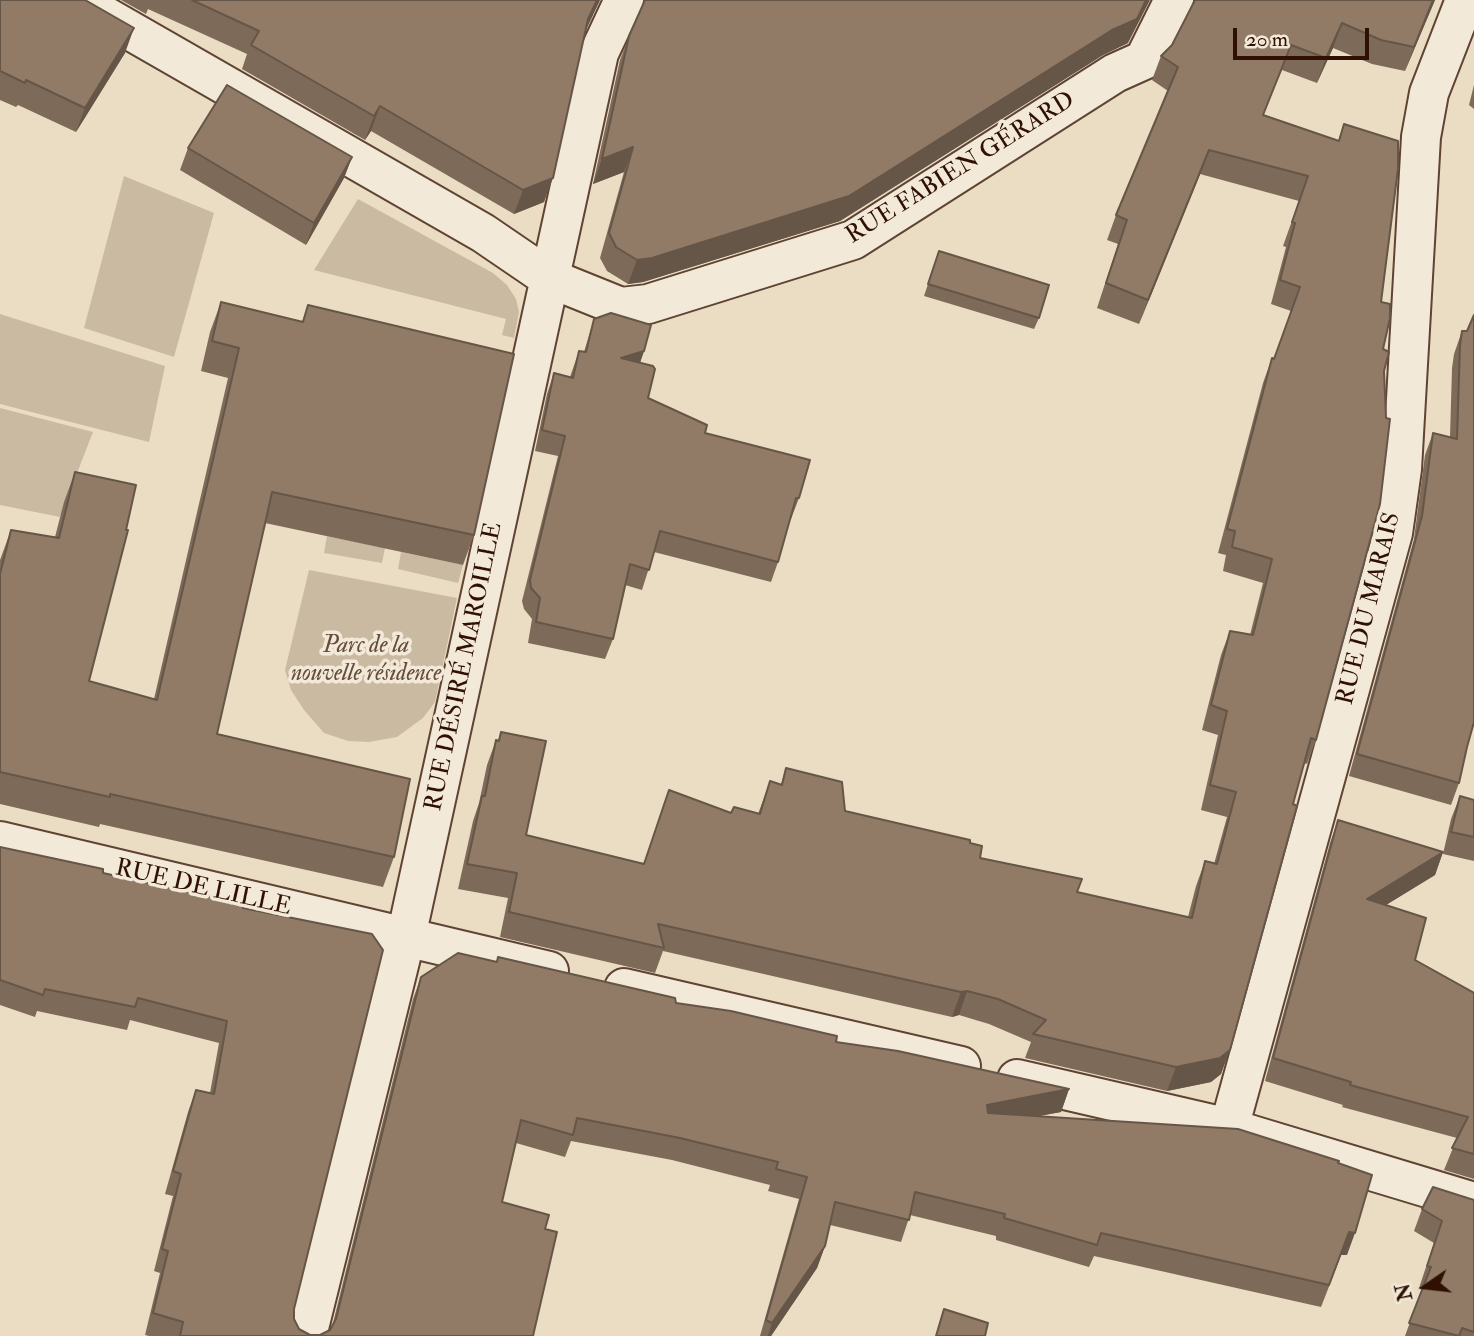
<!DOCTYPE html>
<html>
<head>
<meta charset="utf-8">
<style>
	body { margin:0 }
	#map { position:relative; width:1474px; height:1336px; overflow:hidden; background:#ebddc3; font-family:"IM FELL Double Pica",serif }
	canvas { display:block }
	.north { position:absolute; left:1390px; top:1252px; width:70px; height:70px; -webkit-text-stroke:5px #f2e9d8; paint-order:stroke; rotate:256deg; font-size:19px; font-weight:700; line-height:28px; text-align:center; color:#301003 }
	.north::after { content:''; display:block; margin:auto; width:24px; height:32px; background:#301003; clip-path:polygon(50% 0,100% 100%,50% 72%,0 100%) }
	.scale { position:absolute; left:1233px; top:28px; width:136px; height:32px; box-sizing:border-box; border:4px solid #301003; border-top:0; padding-left:9px; font-size:21px; line-height:24px; white-space:nowrap; color:#301003; -webkit-text-stroke:5px #f2e9d8; paint-order:stroke }
</style>
</head>
<body>
<div id="map">
<canvas width="1474" height="1336"></canvas>
<div class="north">N</div>
<div class="scale">20 m</div>
</div>
<script>
const ctx = document.querySelector('canvas').getContext('2d');
ctx.lineJoin = 'round';
function fillPath(path, color) {
  ctx.fillStyle = color;
  ctx.fill(path, 'evenodd');
}
function toPath(rows) {
  const path = new Path2D();
  for (const r of rows) {
    path.moveTo(r[0], r[1]);
    for (let i = 2; i < r.length; i += 2) path.lineTo(r[i], r[i + 1]);
  }
  return path;
}
function strokePath(path, color, width, dash) {
  ctx.strokeStyle = color;
  ctx.lineWidth = width;
  ctx.lineCap = dash ? 'butt' : 'round';
  ctx.setLineDash(dash || []);
  ctx.stroke(path);
}
function write(font, color, halo, rows, align = 'center') {
  ctx.font = font + ' "IM FELL Double Pica",serif';
  ctx.lineWidth = 7;
  ctx.setLineDash([]);
  ctx.textBaseline = 'middle';
  ctx.strokeStyle = halo;
  ctx.fillStyle = color;
  for (const [text, x, y, turn = 0] of rows) {
    ctx.save();
    ctx.translate(x, y);
    ctx.rotate((+turn || 0) * Math.PI / 180);
    ctx.textAlign = isNaN(turn) ? turn : align;
    if (halo) ctx.strokeText(text, 0, 0);
    ctx.fillText(text, 0, 0);
    ctx.restore();
  }
}
fillPath(toPath([
	[124,176,214,213,174,357,84,328],
	[358,199,493,273,507,285,516,299,519,312,514,338,502,335,506,319,314,270],
	[0,314,165,366,149,442,0,404],
	[0,408,93,432,60,517,0,505],
	[327,536,385,548,382,563,324,553],
	[401,552,463,565,458,583,398,569],
	[309,570,457,598,435,702,423,718,397,737,369,742,348,741,324,733,304,710,291,690,285,670]
]), '#cbbaa2');
const street = toPath([
	[77,0,483,233,549,278,621,307,648,304,853,240,1115,73,1144,60,1174,0],
	[0,841,549,971],
	[624,988,961,1066],
	[1017,1079,1229,1128,1474,1202],
	[1229,1128,1393,533,1402,469,1421,137,1429,93,1465,0],
	[307,1336,406,937,599,53,624,0]
]);
strokePath(street, '#5f4333', 42);
strokePath(street, '#f2e9d8', 38);
fillPath(toPath([
	[0,0,125,53,76,132,18,105,16,107,0,100],
	[121,0,600,0,586,30,544,202,514,214,371,131,365,140,242,69,247,54,148,9,146,14],
	[1435,0,1405,71,1372,64,1333,48,1317,83,1282,70,1263,115,1338,141,1344,124,1381,302,1384,371,1316,740,1307,764,1304,763,1221,1074,1211,1082,1167,1091,1025,1058,1031,1042,989,1024,959,1015,952,1017,663,951,655,973,500,937,508,898,458,889,473,821,479,803,487,765,496,740,498,740,501,732,526,835,644,864,731,813,758,814,770,781,781,784,786,768,845,811,970,843,980,858,1077,892,1188,917,1196,886,1205,861,1214,864,1227,817,1201,810,1218,735,1202,730,1221,655,1230,631,1250,635,1263,583,1223,571,1226,555,1218,553,1263,383,1272,358,1274,359,1291,311,1271,304,1286,247,1283,246,1299,201,1200,174,1139,324,1097,308,1118,244,1107,240,1116,215,1168,91,1152,80,1161,56,1172,45],
	[629,36,1128,43,1103,55,840,221,643,282,628,284,607,271,600,258,624,172,593,184,620,60],
	[1474,85,1474,109,1469,105],
	[188,148,352,157,344,178,306,245,180,170],
	[939,251,1039,318,1034,329,924,296],
	[221,302,302,322,308,305,474,535,463,565,265,523,217,734,394,857,383,887,100,824,99,827,0,804,0,560,11,530,55,537,64,502,75,472,89,681,154,699,228,378,201,371,210,332],
	[594,319,644,351,640,363,648,398,705,433,799,498,791,519,790,519,778,562,771,582,654,552,642,590,625,585,613,639,605,659,528,643,532,619,524,609,522,601,558,456,535,451,547,394,554,373,570,377,579,351,584,352],
	[1462,331,1467,747,1459,783,1451,805,1349,776,1414,539,1425,455,1433,433,1450,437,1452,368,1454,354],
	[1460,796,1474,800,1474,861,1443,854,1451,819],
	[1338,820,1443,852,1435,875,1386,905,1415,960,1474,993,1474,1179,1444,1170,1457,1138,1342,1107,1343,1105,1265,1081,1330,843],
	[0,847,243,908,294,1309,294,1319,299,1329,310,1335,320,1335,330,1330,332,1327,413,999,421,977,676,1003,836,1042,1069,1089,1061,1112,1038,1116,1338,1163,1347,1255,1341,1255,1321,1307,1094,1256,1089,1267,996,1240,996,1236,910,1215,901,1242,830,1225,825,1246,817,1268,771,1336,760,1336,799,1199,768,1191,770,1185,672,1160,571,1141,565,1157,516,1143,502,1202,545,1229,533,1336,149,1336,145,1335,160,1273,154,1271,173,1196,165,1194,188,1112,196,1090,210,1093,219,1043,130,1020,127,1030,37,1011,35,1017,0,1005],
	[1474,1200,1474,1336,1405,1336,1422,1289,1419,1288,1434,1243,1414,1231,1422,1209]
]), '#7d6a59');
fillPath(toPath([
	[597,0,600,0,579,44,588,19],
	[1146,0,1150,0,1128,43,1103,55,840,221,643,282,628,284,637,260],
	[1433,0,1435,0,1405,71,1414,47],
	[1342,23,1333,48,1317,83,1326,58],
	[134,28,125,53,76,132,85,108],
	[380,106,371,131,365,140,374,116],
	[633,147,624,172,593,184,602,159],
	[1209,150,1200,174,1139,324,1148,300],
	[352,157,344,178,306,245,314,223],
	[553,178,544,202,514,214,523,190],
	[644,351,637,371,621,358],
	[1443,852,1435,875,1358,922,1367,899],
	[967,991,959,1015,952,1017,961,992],
	[1230,1050,1221,1074,1211,1082,1167,1091,1176,1067],
	[1069,1089,1061,1112,979,1127,987,1105],
	[1349,1232,1355,1233,1347,1255,1341,1255,1321,1307],
	[825,1246,817,1268,771,1336,768,1336,772,1323]
]), '#665648');
const building = toPath([
	[0,0,85,0,134,28,85,108,26,80,25,83,0,71,0,0],
	[192,0,597,0,588,19,553,178,523,190,380,106,374,116,251,45,259,31,192,0],
	[645,0,1146,0,1137,19,1112,30,849,196,652,258,637,260,616,247,609,233,633,147,602,159,629,36,645,0],
	[1195,0,1433,0,1414,47,1381,40,1342,23,1326,58,1291,45,1263,115,1339,141,1344,124,1398,141,1398,169,1381,302,1390,304,1390,318,1383,349,1389,352,1384,371,1386,418,1390,419,1380,504,1316,740,1311,738,1293,804,1297,806,1230,1050,1220,1058,1176,1067,1033,1034,1046,1020,998,999,967,991,961,992,658,924,664,948,509,912,517,873,467,864,482,796,485,796,496,740,499,741,501,732,546,741,526,835,644,864,669,790,731,813,734,807,760,814,770,781,782,785,786,768,842,782,845,811,970,840,970,843,982,846,980,858,1082,879,1077,892,1192,918,1205,861,1217,864,1236,792,1210,785,1227,711,1211,705,1230,631,1253,635,1272,559,1232,547,1235,531,1227,529,1272,358,1274,359,1300,287,1280,280,1295,223,1292,222,1308,176,1209,150,1148,300,1106,283,1127,220,1116,215,1178,67,1161,56,1172,45,1195,0],
	[227,85,352,157,314,223,188,148,227,85],
	[939,251,1049,285,1039,318,928,284,939,251],
	[221,302,303,322,308,305,514,354,474,535,272,492,267,515,217,734,410,779,394,857,110,794,110,797,0,772,0,574,11,530,59,538,75,472,136,485,126,530,128,530,89,681,157,700,239,348,212,341,221,302],
	[611,313,651,325,644,351,621,358,653,366,655,369,648,398,707,425,705,433,810,460,799,498,796,498,778,562,660,531,649,570,630,564,613,639,536,622,540,598,531,588,530,580,565,436,542,430,554,373,573,378,579,351,586,352,594,319,611,313],
	[1474,315,1474,722,1467,747,1459,783,1357,754,1422,516,1433,433,1457,439,1460,345,1462,331,1467,331,1474,315],
	[1460,796,1474,800,1474,837,1451,832,1460,796],
	[1338,820,1443,852,1367,899,1426,918,1415,960,1474,993,1474,1154,1452,1148,1468,1117,1350,1085,1351,1082,1273,1058,1338,820],
	[0,847,103,869,103,873,244,904,243,908,372,934,383,950,294,1309,294,1319,299,1329,310,1335,320,1335,330,1330,336,1319,421,977,458,953,497,962,498,957,675,998,676,1003,731,1011,828,1034,837,1036,836,1042,898,1051,1069,1089,987,1105,988,1113,1238,1129,1339,1161,1338,1163,1372,1175,1355,1233,1349,1232,1329,1285,1101,1233,1097,1245,1004,1218,1005,1214,915,1192,909,1220,835,1202,825,1246,772,1323,766,1320,807,1177,776,1169,778,1162,680,1138,577,1118,573,1135,521,1120,502,1202,549,1215,545,1229,557,1232,533,1336,180,1336,183,1322,153,1313,168,1251,162,1249,181,1174,173,1171,196,1090,214,1094,227,1021,138,998,135,1007,45,989,43,995,0,980,0,847],
	[1433,1187,1474,1200,1474,1332,1462,1328,1459,1336,1409,1323,1431,1267,1427,1266,1442,1221,1422,1209,1433,1187],
	[944,1309,988,1323,985,1336,936,1336,944,1309]
]);
fillPath(building, '#917b67');
strokePath(building, '#665648', 2);
write('24px', '#301003', '#f2e9d8', [
	["RUE FABIEN GÉRARD",961,169,-32],
	["RUE DU MARAIS",1370,609,-76],
	["RUE DÉSIRÉ MAROILLE",465,667,-78],
	["RUE DE LILLE",203,889,13]
]);
write('italic 24px', '#664c3b', '#f2e9d8', [
	["Parc de la",366,647],
	["nouvelle résidence",366,675]
]);
</script>
</body>
</html>
